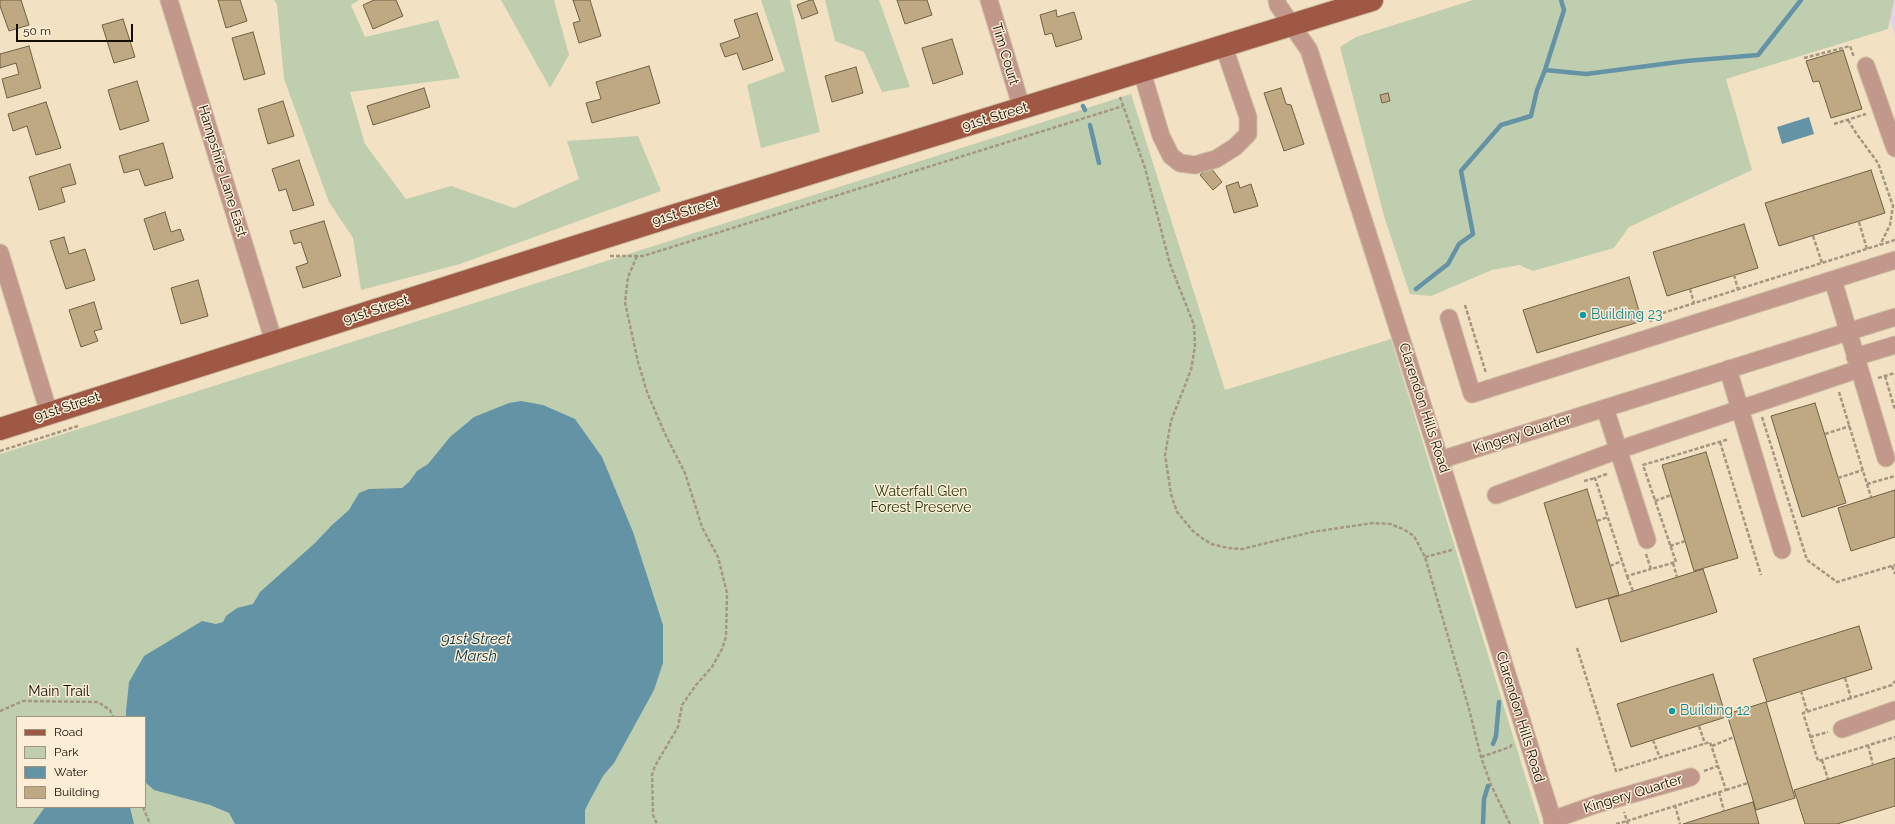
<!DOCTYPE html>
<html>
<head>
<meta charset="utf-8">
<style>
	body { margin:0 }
	#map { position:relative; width:1895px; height:824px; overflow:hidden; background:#f2e1c3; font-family:Raleway,sans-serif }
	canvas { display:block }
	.legend { position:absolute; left:16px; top:716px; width:130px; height:92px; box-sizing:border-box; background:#fceed6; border:1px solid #9f9482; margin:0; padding:5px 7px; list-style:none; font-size:12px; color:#140e05 }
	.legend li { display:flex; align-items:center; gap:8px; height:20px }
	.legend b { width:20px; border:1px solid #9f9482 }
	.scale { position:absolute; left:16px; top:24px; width:117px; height:18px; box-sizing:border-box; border:2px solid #140e05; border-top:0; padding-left:5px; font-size:12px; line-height:14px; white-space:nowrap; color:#140e05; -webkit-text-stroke:3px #fceed6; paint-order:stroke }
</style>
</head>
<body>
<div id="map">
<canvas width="1895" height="824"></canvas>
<ul class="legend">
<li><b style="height:5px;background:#9f5843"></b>Road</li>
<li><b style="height:11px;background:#c0ceb0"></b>Park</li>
<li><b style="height:11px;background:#6493a6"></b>Water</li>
<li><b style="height:11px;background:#bfa982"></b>Building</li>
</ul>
<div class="scale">50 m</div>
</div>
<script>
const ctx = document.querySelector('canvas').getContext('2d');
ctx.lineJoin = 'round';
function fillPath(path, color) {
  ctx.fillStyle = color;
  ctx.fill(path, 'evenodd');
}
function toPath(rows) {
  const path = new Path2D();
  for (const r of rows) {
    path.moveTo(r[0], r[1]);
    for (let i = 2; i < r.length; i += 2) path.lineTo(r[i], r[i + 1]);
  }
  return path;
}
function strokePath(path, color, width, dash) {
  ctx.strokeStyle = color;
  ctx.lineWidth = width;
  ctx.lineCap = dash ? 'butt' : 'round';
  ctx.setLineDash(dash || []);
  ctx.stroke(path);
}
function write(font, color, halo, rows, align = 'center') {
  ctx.font = font + ' Raleway,sans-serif';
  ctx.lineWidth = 3;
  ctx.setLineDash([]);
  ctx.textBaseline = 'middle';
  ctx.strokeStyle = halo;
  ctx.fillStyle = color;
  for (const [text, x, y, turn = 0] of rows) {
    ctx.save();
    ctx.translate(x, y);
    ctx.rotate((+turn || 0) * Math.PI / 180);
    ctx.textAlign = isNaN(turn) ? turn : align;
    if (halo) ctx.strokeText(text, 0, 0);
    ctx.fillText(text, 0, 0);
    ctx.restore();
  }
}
fillPath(toPath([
	[1883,0,1895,0,1895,35]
]), '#e3d3e5');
fillPath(toPath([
	[274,0,359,0,351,5,365,37,438,20,460,78,350,92,365,144,406,199,451,186,514,208,579,179,567,141,638,136,661,191,460,264,361,290,353,238,329,202,284,79,277,5],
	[501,0,554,0,569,55,550,88],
	[761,0,790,0,820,132,761,148,747,85,785,71],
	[825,0,879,0,910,87,882,92,864,52,835,41],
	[1473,0,1894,0,1888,29,1726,79,1752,170,1629,227,1614,248,1533,271,1519,265,1492,270,1431,296,1410,294,1384,216,1340,47,1356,37],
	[1131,94,1225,390,1391,339,1540,824,0,824,0,454],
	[17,717,145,717,145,807,17,807]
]), '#c0ceb0');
fillPath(toPath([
	[1809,117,1814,134,1782,144,1777,127],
	[521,401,543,405,575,419,602,457,633,532,663,625,663,663,654,690,614,763,603,776,590,800,585,810,585,824,235,824,229,813,210,805,154,790,145,782,145,717,126,717,126,711,129,682,144,656,202,621,216,624,223,622,226,616,237,608,253,604,260,592,315,543,332,525,349,510,359,493,369,489,402,488,409,482,417,471,428,464,450,437,474,417,509,403],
	[45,807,130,807,134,824,33,824]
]), '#6493a6');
strokePath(toPath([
	[1545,70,1564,10,1561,0],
	[1083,106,1085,110],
	[1090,125,1099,163],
	[1416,289,1448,264,1459,244,1473,234,1461,171,1501,125,1531,116,1537,90,1545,70,1586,74,1686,61,1758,55,1801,0],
	[1493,744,1496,736,1499,702],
	[1483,824,1484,799,1488,786]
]), '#6493a6', 4.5);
const building = toPath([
	[0,0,21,0,29,25,9,31,0,6,0,0],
	[218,0,240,0,247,21,226,28,218,0],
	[374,0,396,0,403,16,373,29,363,5,374,0],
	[573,0,590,0,601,36,579,43,573,23,580,21,573,0],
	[810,0,813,0,818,13,802,19,797,5,810,0],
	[897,0,927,0,932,15,905,24,897,0],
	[1056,10,1057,17,1074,12,1082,39,1056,47,1052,33,1045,35,1040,15,1056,10],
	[757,13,773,60,743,70,737,53,725,57,720,44,740,37,734,20,757,13],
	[123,19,135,57,114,63,102,25,123,19],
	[253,32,265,74,244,80,232,38,253,32],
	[952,39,963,74,933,84,922,48,952,39],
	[29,46,41,88,7,98,2,79,19,74,16,63,0,68,0,54,29,46],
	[1843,50,1862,109,1831,118,1819,81,1813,82,1806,61,1843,50],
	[649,66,660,103,592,123,586,103,601,99,596,82,649,66],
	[856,67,863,93,832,102,825,76,856,67],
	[137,81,149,121,120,130,108,90,137,81],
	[424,88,430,107,373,125,367,106,424,88],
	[1281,88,1286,104,1291,105,1304,144,1284,151,1264,93,1281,88],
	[1388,93,1390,101,1382,103,1380,95,1388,93],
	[283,101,294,136,268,144,258,109,283,101],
	[46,102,61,148,36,155,27,126,13,131,8,114,46,102],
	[163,143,173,178,145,186,139,169,124,173,119,156,163,143],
	[299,160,314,205,293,211,286,189,279,191,272,169,299,160],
	[70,164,76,184,61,188,65,202,39,210,29,177,70,164],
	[1210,167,1222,182,1213,190,1200,175,1210,167],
	[1871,170,1885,213,1779,246,1765,203,1871,170],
	[1238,182,1240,188,1251,184,1258,206,1234,213,1226,186,1238,182],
	[165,212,171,232,180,229,184,240,154,250,144,219,165,212],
	[324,221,341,276,303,288,296,267,308,263,301,242,294,244,290,231,324,221],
	[1744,224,1758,268,1667,296,1653,252,1744,224],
	[64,237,69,254,85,249,95,280,66,289,50,241,64,237],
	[1629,277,1642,321,1537,353,1523,310,1629,277],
	[198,280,208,316,181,324,171,288,198,280],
	[94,302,102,329,94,331,98,341,81,347,69,310,94,302],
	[1815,403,1846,503,1802,517,1771,416,1815,403],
	[1706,452,1738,558,1694,571,1662,465,1706,452],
	[1587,489,1619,595,1576,608,1544,503,1587,489],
	[1895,490,1895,537,1851,551,1838,508,1895,490],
	[1703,569,1717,612,1621,642,1608,599,1703,569],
	[1859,626,1872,669,1767,702,1753,659,1859,626],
	[1713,674,1726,717,1631,747,1617,704,1713,674],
	[1766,702,1795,798,1756,810,1727,714,1766,702],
	[1895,758,1895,806,1837,824,1805,824,1794,790,1895,758],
	[1753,802,1759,824,1683,824,1724,811,1753,802]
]);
fillPath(building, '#bfa982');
strokePath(building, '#6f6045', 1);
const minor = toPath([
	[169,0,274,342],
	[989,0,1022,109],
	[1277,0,1278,5,1309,50,1440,460,1554,824],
	[1866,66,1895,148],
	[1142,72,1161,136,1171,156,1180,163,1195,165,1216,159,1235,147,1248,134,1248,117,1224,47],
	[0,253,49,413],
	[1833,280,1886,458],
	[1449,318,1472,394,1895,260],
	[1855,357,1895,345],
	[1728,369,1782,550],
	[1605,408,1647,540],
	[1440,460,1895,317],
	[1496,495,1618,450,1859,369],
	[1842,729,1895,710],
	[1552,820,1597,804,1691,777]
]);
const major = toPath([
	[0,429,669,217,1372,0]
]);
strokePath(minor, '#cebfa5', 19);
strokePath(major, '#cebfa5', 24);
strokePath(toPath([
	[1804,58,1850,46,1854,57],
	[1120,97,1145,168,1170,264,1194,325,1195,346,1191,370,1171,421,1165,455,1171,494,1177,512,1193,531,1202,538,1211,544,1228,548,1242,549,1312,532,1373,523,1390,524,1403,529,1414,536,1425,557,1469,709,1481,757,1491,785,1510,824],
	[1848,120,1856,133,1878,163,1893,206,1890,225,1880,245],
	[1834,124,1866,114],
	[1859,222,1867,249],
	[1813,236,1822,263],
	[610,256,643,256,1123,106],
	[637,256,628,277,625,302,638,362,647,392,665,434,685,473,702,527,718,557,727,593,726,637,722,649,712,667,696,685,682,705,678,727,655,766,652,775,653,815,657,824],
	[1734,275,1738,289],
	[1690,289,1694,303],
	[1465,305,1486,373],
	[1651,322,1650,317,1895,240],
	[1885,376,1895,410],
	[1878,378,1895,373],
	[1839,392,1867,484,1895,476],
	[1762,417,1807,560,1837,582,1895,565],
	[1825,434,1850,426],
	[1720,442,1761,575],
	[0,451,78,426],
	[1607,474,1595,478,1627,576,1651,569],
	[1838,478,1863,470],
	[1584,481,1595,478],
	[1867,484,1871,497],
	[1655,501,1671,495],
	[1597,521,1608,517],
	[1670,546,1685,541],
	[1646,554,1651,569,1676,562,1643,465,1729,439],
	[1425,557,1452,550],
	[1673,563,1677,577],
	[1610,566,1622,561],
	[1892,566,1895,574],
	[1627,576,1633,591],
	[1577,648,1616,771,1710,742,1726,790,1627,821,1624,812],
	[1845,678,1851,698,1892,685,1895,681],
	[1801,691,1807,711],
	[1851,698,1803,713,1818,761,1895,737],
	[0,711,23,701,98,702,110,710,113,717],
	[1699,726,1705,744],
	[1810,737,1828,732],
	[1653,740,1660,758],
	[1868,745,1873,765],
	[1712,746,1734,737],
	[1481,757,1510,747,1513,743],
	[1822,760,1828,779],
	[1704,771,1718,766],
	[1726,790,1748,783],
	[1719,792,1724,811],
	[1675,805,1680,824],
	[143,807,150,824],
	[1616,824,1627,821,1628,824]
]), '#a49780', 2.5, [4, 2]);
strokePath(minor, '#c2988c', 17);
strokePath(major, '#9f5843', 22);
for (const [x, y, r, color] of [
	[1583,315,4,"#0f9aa8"],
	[1672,711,4,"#0f9aa8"]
]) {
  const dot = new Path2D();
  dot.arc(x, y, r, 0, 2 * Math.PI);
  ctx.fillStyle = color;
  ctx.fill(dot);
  strokePath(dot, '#fceed6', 1.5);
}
write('14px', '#140e05', '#fceed6', [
	["Tim Court",1005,54,73],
	["91st Street",995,117,-17],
	["Hampshire Lane East",222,171,73],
	["91st Street",685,212,-17],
	["91st Street",376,310,-18],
	["91st Street",67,407,-18],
	["Clarendon Hills Road",1424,408,72],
	["Kingery Quarter",1522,434,-18],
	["Main Trail",59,692],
	["Clarendon Hills Road",1520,717,73],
	["Kingery Quarter",1633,794,-17]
]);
write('14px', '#0d838f', '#fceed6', [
	["Building 23",1591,315],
	["Building 12",1680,711]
], 'left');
write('14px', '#1f3004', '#fceed6', [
	["Waterfall Glen",921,492],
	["Forest Preserve",921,508]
]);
write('italic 15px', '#083544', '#fceed6', [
	["91st Street",476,639],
	["Marsh",476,656]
]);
</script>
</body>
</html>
